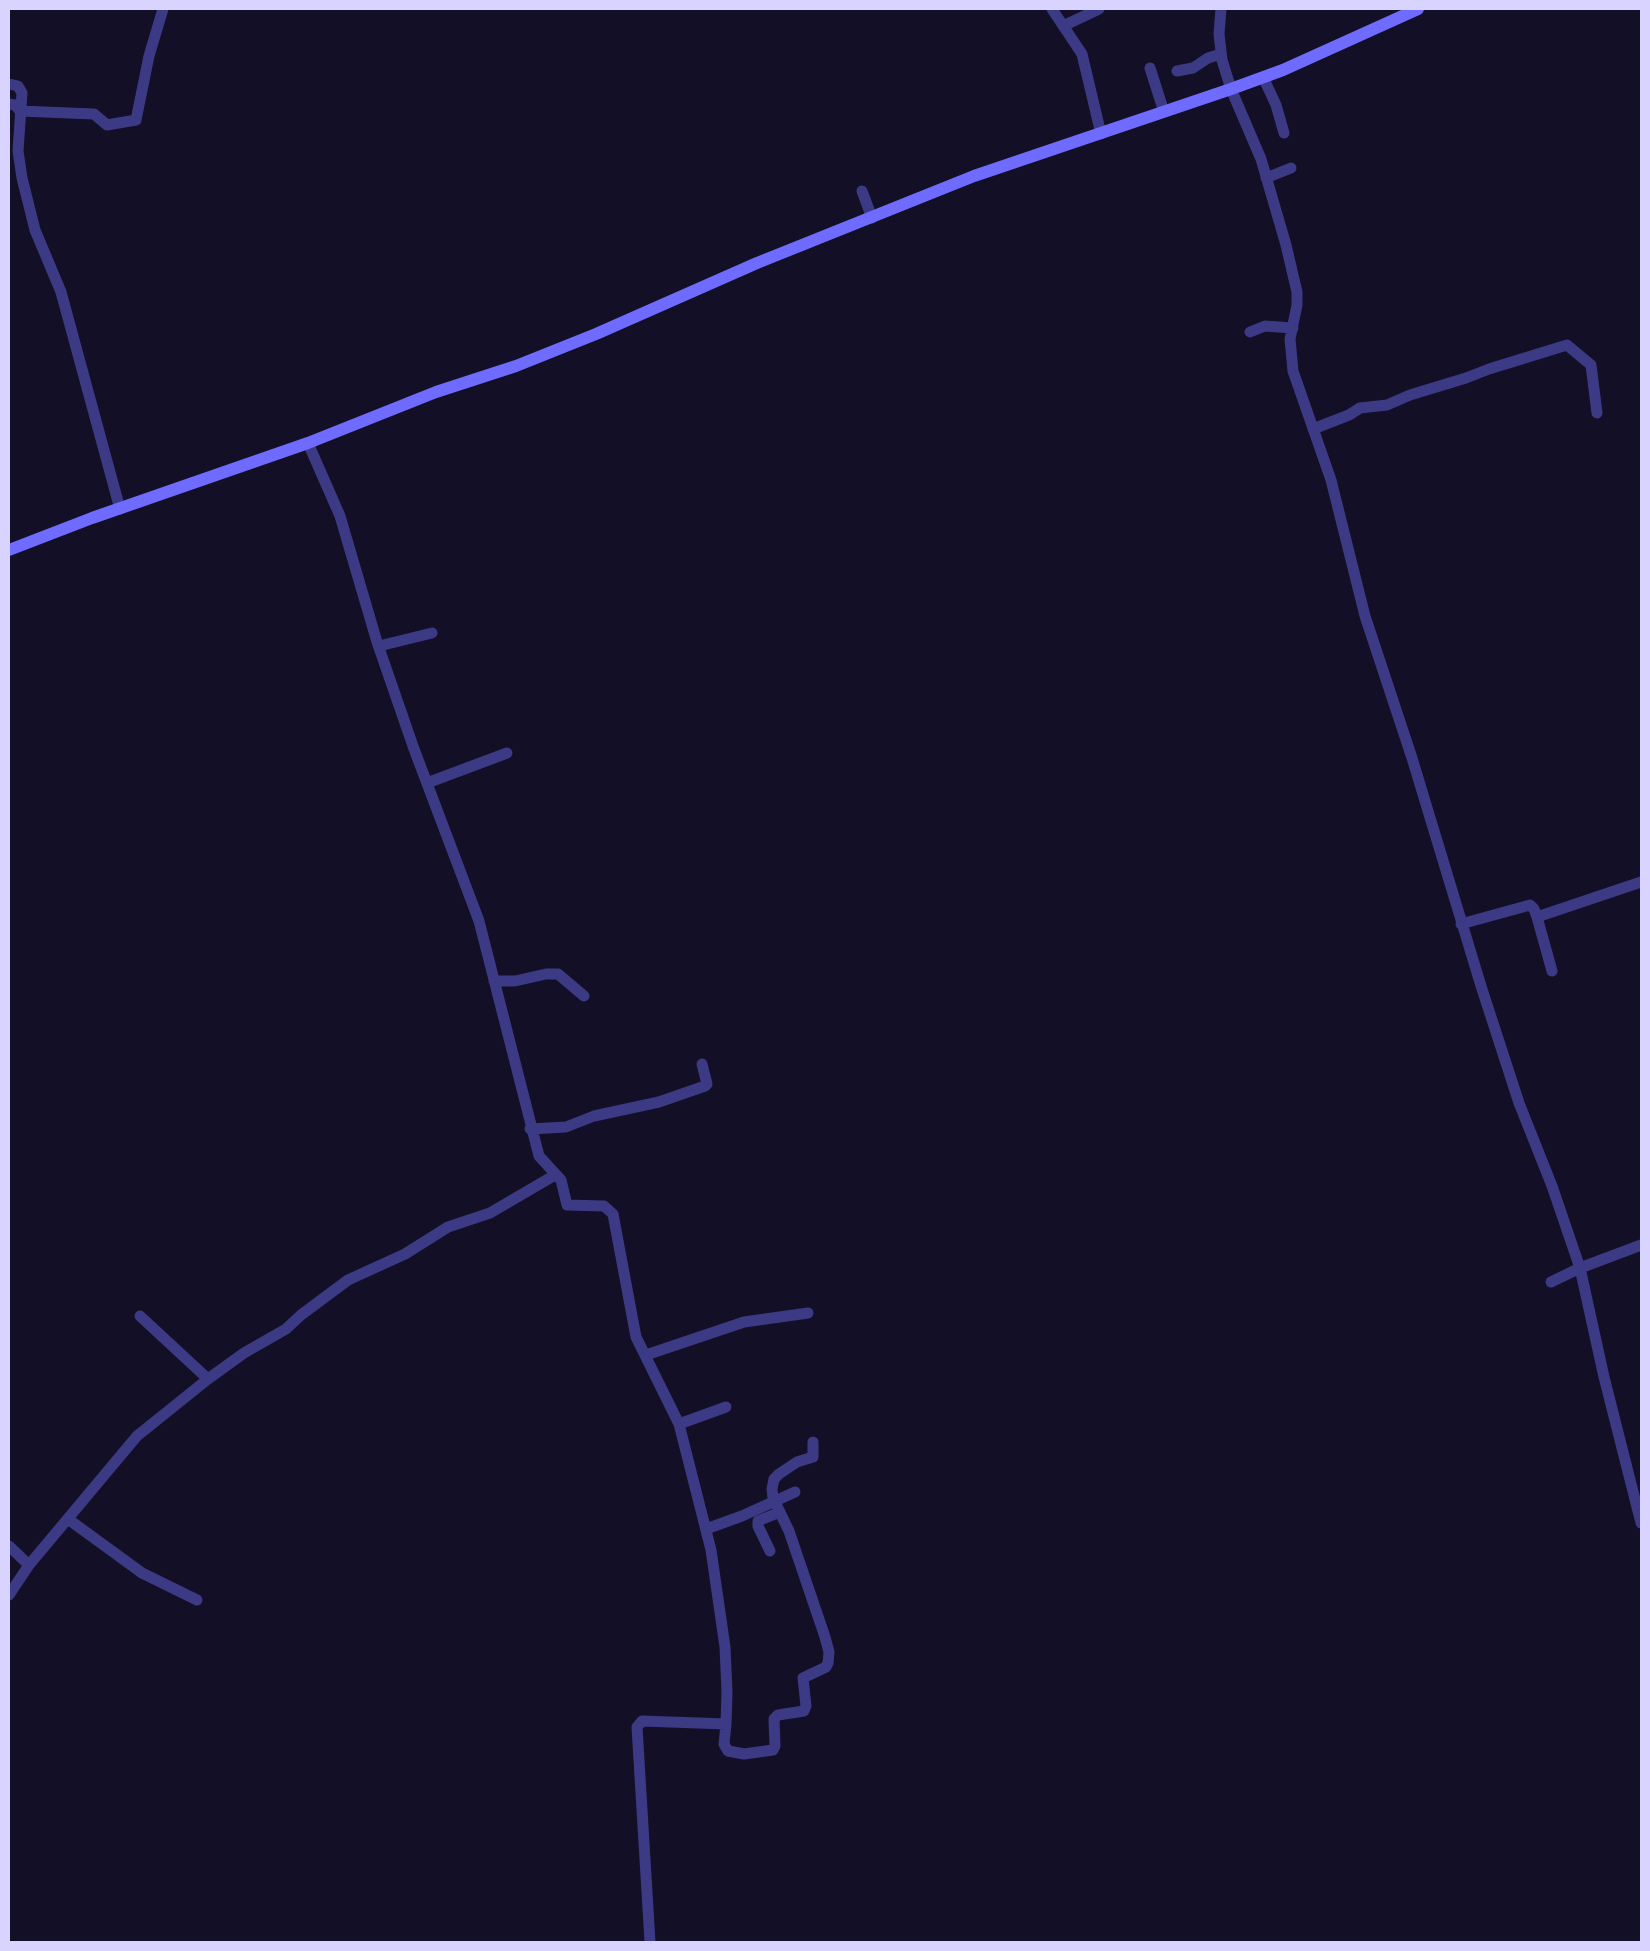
<!DOCTYPE html>
<html>
<head>
<meta charset="utf-8">
<style>
	body { margin:0 }
	#map { position:relative; width:1650px; height:1951px; overflow:hidden; background:#130f26; font-family:"Titillium Web",sans-serif }
	canvas { display:block }
	.frame { position:absolute; inset:0; border:10px solid #d9d4ff; pointer-events:none }
</style>
</head>
<body>
<div id="map">
<canvas width="1650" height="1951"></canvas>
<div class="frame"></div>
</div>
<script>
const ctx = document.querySelector('canvas').getContext('2d');
ctx.lineJoin = 'round';
function toPath(rows) {
  const path = new Path2D();
  for (const r of rows) {
    path.moveTo(r[0], r[1]);
    for (let i = 2; i < r.length; i += 2) path.lineTo(r[i], r[i + 1]);
  }
  return path;
}
function strokePath(path, color, width, dash) {
  ctx.strokeStyle = color;
  ctx.lineWidth = width;
  ctx.lineCap = dash ? 'butt' : 'round';
  ctx.setLineDash(dash || []);
  ctx.stroke(path);
}
strokePath(toPath([
	[1052,9,1082,54,1101,134],
	[1221,9,1219,34,1222,60,1231,89,1261,159,1286,245,1297,292,1297,305,1290,339,1293,371,1331,480,1365,616,1412,758,1481,986,1519,1103,1552,1186,1580,1268,1604,1377,1641,1523],
	[1063,26,1099,9],
	[1150,68,1164,112],
	[1177,71,1193,68,1208,58,1221,54],
	[1263,77,1276,105,1284,133],
	[9,84,18,86,22,93,18,151,22,178,35,230,61,292,120,509],
	[9,104,15,105,20,111,94,114,107,125,136,120,149,56,163,9],
	[1266,178,1291,168],
	[862,191,872,218],
	[1250,332,1265,326,1293,328],
	[1313,429,1349,415,1360,408,1387,405,1410,395,1466,378,1489,369,1567,345,1591,365,1597,413],
	[308,443,340,516,377,642,414,749,479,921,539,1156,561,1180,567,1205,604,1206,613,1214,636,1337,679,1424,711,1550,725,1647,727,1692,726,1724,642,1721,637,1727,650,1942],
	[379,646,432,633],
	[427,783,507,753],
	[1537,917,1552,971],
	[1461,924,1530,905,1534,909,1537,917,1641,882],
	[494,981,515,981,546,974,558,974,584,996],
	[530,1129,566,1127,594,1116,659,1102,705,1086,707,1084,702,1064],
	[1551,1282,1580,1268,1641,1245],
	[140,1316,208,1379],
	[646,1355,744,1322,808,1313],
	[679,1424,726,1407],
	[68,1519,142,1573,197,1600],
	[706,1529,742,1516,795,1492],
	[9,1546,29,1565],
	[770,1551,758,1526,758,1521,780,1512],
	[9,1595,29,1565,137,1436,208,1379,244,1353,286,1329,301,1315,348,1280,405,1254,448,1227,490,1213,555,1175],
	[726,1724,724,1744,728,1751,744,1754,773,1750,775,1746,774,1719,778,1715,804,1711,806,1706,803,1678,826,1667,828,1663,829,1652,825,1637,789,1531,773,1498,772,1489,774,1479,779,1474,797,1462,813,1457,813,1442]
]), '#3d3a85', 11);
strokePath(toPath([
	[9,550,92,518,308,443,436,392,516,366,596,334,757,263,974,176,1231,89,1283,70,1418,9]
]), '#6f6bff', 12);
</script>
</body>
</html>
